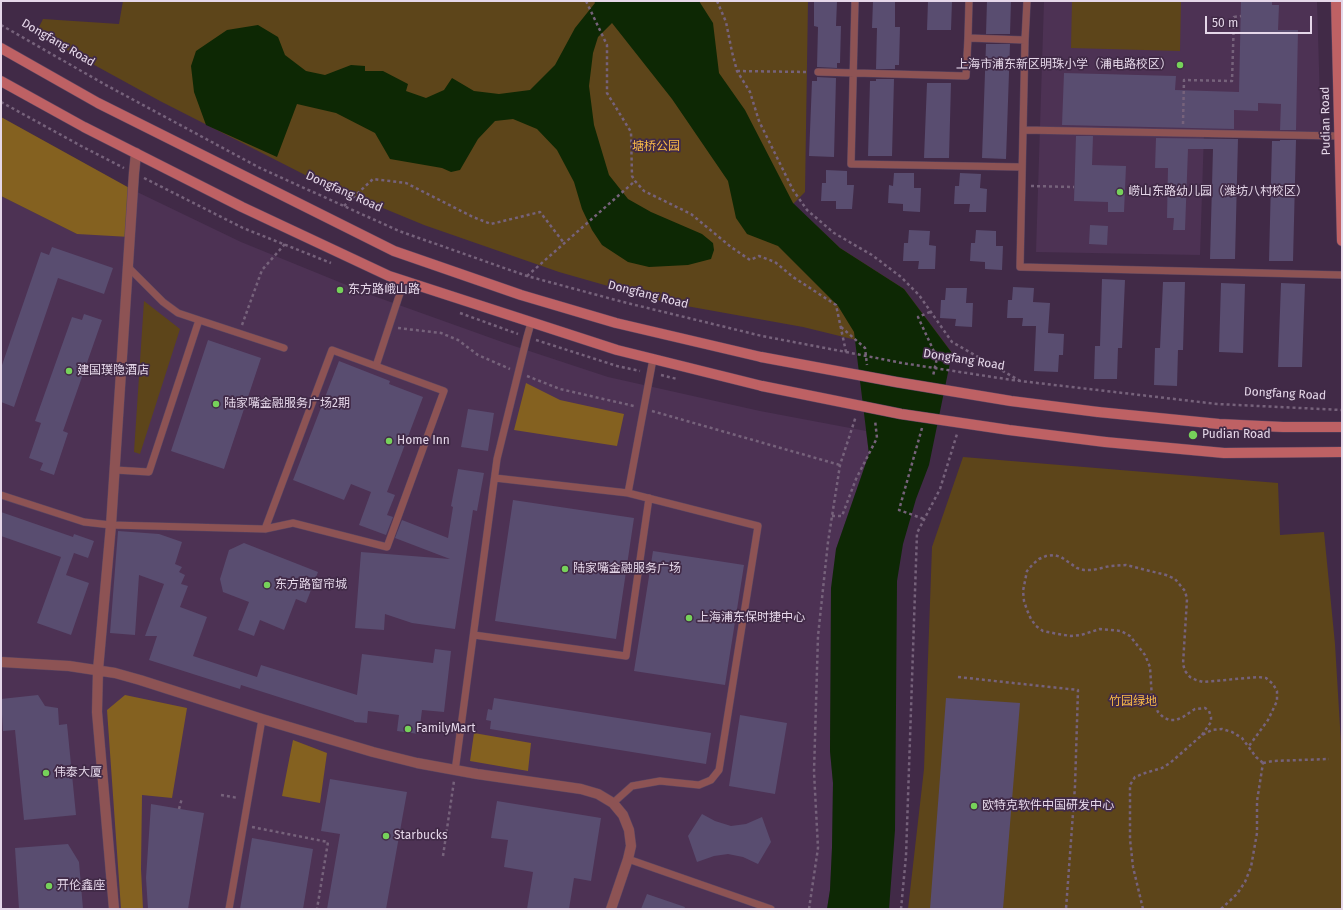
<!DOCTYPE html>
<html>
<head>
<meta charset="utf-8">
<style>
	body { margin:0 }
	#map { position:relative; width:1343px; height:910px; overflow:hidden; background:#412a47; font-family:"Fira Sans",sans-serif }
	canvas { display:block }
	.frame { position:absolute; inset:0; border:2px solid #e5d7e9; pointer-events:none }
	.scale { position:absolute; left:1205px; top:16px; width:107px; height:18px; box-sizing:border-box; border:2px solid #e5d7e9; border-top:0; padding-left:5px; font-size:12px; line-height:14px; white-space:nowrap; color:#e5d7e9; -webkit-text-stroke:3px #412a47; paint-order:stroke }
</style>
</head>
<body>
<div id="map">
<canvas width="1343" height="910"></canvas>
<div class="frame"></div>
<div class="scale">50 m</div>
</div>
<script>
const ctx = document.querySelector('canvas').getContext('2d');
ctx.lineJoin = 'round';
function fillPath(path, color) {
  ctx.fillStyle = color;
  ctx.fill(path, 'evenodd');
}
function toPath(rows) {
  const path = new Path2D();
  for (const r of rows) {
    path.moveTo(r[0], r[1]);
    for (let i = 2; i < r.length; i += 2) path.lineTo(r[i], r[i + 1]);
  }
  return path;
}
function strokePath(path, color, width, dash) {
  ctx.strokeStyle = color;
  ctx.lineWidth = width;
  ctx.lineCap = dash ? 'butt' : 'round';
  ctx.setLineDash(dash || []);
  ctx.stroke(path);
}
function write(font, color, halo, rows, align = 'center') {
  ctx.font = font + ' "Fira Sans","Noto Sans SC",sans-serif';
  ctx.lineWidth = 3.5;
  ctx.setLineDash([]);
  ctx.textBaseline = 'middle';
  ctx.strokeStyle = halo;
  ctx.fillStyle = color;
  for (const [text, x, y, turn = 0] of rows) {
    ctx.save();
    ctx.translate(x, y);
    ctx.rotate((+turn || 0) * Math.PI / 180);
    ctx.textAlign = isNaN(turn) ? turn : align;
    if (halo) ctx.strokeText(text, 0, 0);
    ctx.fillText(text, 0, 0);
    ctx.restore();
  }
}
fillPath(toPath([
	[1044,1,1317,1,1321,135,1204,133,1200,255,1036,252],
	[133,190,241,242,371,295,505,343,608,377,760,411,866,431,869,454,836,549,830,751,833,783,832,848,830,890,827,909,1,909,1,196,77,234]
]), '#4d3254');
fillPath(toPath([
	[123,1,808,1,805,192,793,204,840,248,904,289,952,353,950,363,803,327,664,302,559,272,424,225,315,180,160,101,36,33,43,19,119,24],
	[1072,1,1181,1,1180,51,1071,48],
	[144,301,180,329,140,454,134,452],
	[963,457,1278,483,1280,535,1324,532,1335,644,1342,760,1342,909,908,909,924,769,932,547]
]), '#5d451a');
fillPath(toPath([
	[1,117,133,190,130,237,77,234,1,196],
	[526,383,560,400,624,414,617,446,514,430],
	[125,695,187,708,172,798,142,795,141,869,143,909,121,909,107,710],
	[474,733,531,743,528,771,470,761],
	[293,740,327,753,320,803,282,796]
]), '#846120');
fillPath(toPath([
	[594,1,699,1,713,23,719,73,745,110,793,203,840,248,904,289,952,353,929,465,916,499,903,544,897,581,895,830,889,909,827,909,830,890,832,848,833,783,830,751,831,588,836,549,869,454,854,332,838,306,778,246,747,234,736,218,728,181,672,99,612,23,598,37,593,53,589,86,594,125,609,175,628,199,651,212,702,234,713,243,714,250,711,259,688,265,649,267,628,262,602,245,592,230,582,209,574,182,557,150,537,129,513,119,495,121,478,139,460,170,451,172,442,168,390,159,375,133,336,113,297,104,277,157,206,125,194,92,191,66,196,51,227,30,258,25,278,37,285,55,306,71,325,75,351,65,365,66,365,71,383,71,408,84,406,91,426,98,444,90,452,78,474,91,499,94,530,90,555,65,575,28,595,3]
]), '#0d2804');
fillPath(toPath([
	[814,1,837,1,836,26,841,26,840,63,837,63,837,68,817,67,818,27,814,26],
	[873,1,895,1,895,27,900,27,899,65,895,65,895,69,876,69,877,28,872,28],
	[928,1,952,1,951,30,927,30],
	[987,1,1011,1,1010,34,986,34],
	[1241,1,1272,1,1272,5,1279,5,1278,30,1298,30,1296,130,1280,130,1281,104,1258,103,1258,111,1234,110,1234,129,1062,125,1064,73,1176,76,1175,90,1239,92],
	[986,44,1010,44,1006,159,982,158],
	[817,77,836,78,834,157,809,156,812,81,817,81],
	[876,79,894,79,892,156,868,156,870,81,876,81],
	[927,83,951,83,949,158,924,158],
	[1076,136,1093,136,1092,165,1126,166,1124,212,1108,212,1108,202,1074,201],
	[1156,138,1238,139,1235,259,1210,259,1213,149,1188,149,1185,230,1173,230,1174,218,1167,218,1168,168,1155,168],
	[1280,140,1296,140,1296,141,1293,261,1269,261,1272,141,1280,141],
	[826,170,847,171,847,185,854,185,852,209,836,209,836,201,821,201,822,183,826,183],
	[894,173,914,173,914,188,921,188,920,212,903,211,903,204,888,203,889,185,893,186],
	[960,173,981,174,980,188,987,189,986,212,969,212,970,204,954,204,955,186,959,186],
	[1090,225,1108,226,1107,245,1089,244],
	[909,230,930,231,929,245,936,246,935,269,918,269,919,261,903,261,904,243,908,243],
	[976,230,996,231,996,246,1003,246,1002,270,985,269,985,262,970,261,971,243,975,243],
	[52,247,113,268,104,294,58,278,14,407,1,402,1,368,41,252,49,255],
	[1102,279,1125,280,1122,348,1118,348,1117,379,1094,379,1095,346,1100,346],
	[1163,282,1185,282,1183,350,1178,350,1177,386,1154,385,1155,348,1160,348],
	[1221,283,1245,284,1243,353,1219,352],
	[1281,283,1305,284,1302,367,1278,367],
	[1013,287,1034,288,1033,302,1050,303,1048,333,1064,334,1063,355,1059,355,1058,372,1034,371,1036,326,1022,326,1023,318,1007,318,1008,300,1012,300],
	[946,288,967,288,966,303,973,303,972,327,955,326,956,319,940,318,941,300,945,300],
	[84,314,102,320,63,431,68,433,54,475,40,470,43,463,29,458,41,423,35,421,72,317,82,320],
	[208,340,261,358,224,469,171,451],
	[339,361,390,381,389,384,423,397,387,492,395,495,387,515,393,517,386,535,359,525,371,492,351,484,344,500,293,480],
	[468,409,494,413,488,451,461,447],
	[458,469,484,473,477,511,473,510,455,629,412,623,385,614,384,630,355,628,361,552,450,559,395,538,402,520,448,538,453,507,451,506],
	[513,500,634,518,616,639,495,621],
	[1,512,73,537,74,534,94,541,88,558,74,553,66,575,89,583,71,635,37,623,61,557,1,536],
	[118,531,159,534,182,542,175,564,182,567,179,572,185,575,181,584,188,586,180,607,207,617,193,656,257,677,261,665,357,695,362,654,433,663,435,649,451,651,444,712,422,710,419,734,397,731,399,715,368,711,367,723,354,722,354,721,241,685,240,689,149,660,157,636,145,636,164,584,139,575,135,635,110,633],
	[244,543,318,572,306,603,296,599,284,630,260,620,254,636,238,630,249,602,223,592,220,579,229,550],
	[653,551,744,565,725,685,634,671],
	[38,695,45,706,58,708,59,725,67,724,76,815,24,820,15,730,3,731,1,699],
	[494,698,711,733,706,764,490,729,491,721,486,720,488,709,492,710],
	[946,698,1020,703,1003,909,930,909],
	[740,715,787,723,775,794,729,786],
	[330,779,407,792,386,909,327,909,340,834,321,831],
	[497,801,601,818,591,881,574,878,569,909,527,909,533,872,504,867,508,840,491,838],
	[151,804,204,813,188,909,148,909,146,878],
	[702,814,715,821,731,826,746,824,762,817,771,842,758,864,743,857,728,854,714,856,697,862,688,836],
	[252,838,313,849,303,909,240,909],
	[68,844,79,862,83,909,19,909,15,848],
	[647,894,685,907,684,909,641,909]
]), '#594d70');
const lane = toPath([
	[855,1,851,164,1021,167],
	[968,38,969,1],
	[1025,40,1027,1],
	[818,72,966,76,968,38,1025,40,1020,267,1342,275],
	[1023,130,1339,136],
	[199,320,284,348],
	[376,366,404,281],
	[115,470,149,472,199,320,178,313,163,302,128,267],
	[495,478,628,493],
	[1,495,84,522,111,525,265,529,293,523,387,547,444,391,332,350,265,529],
	[474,635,626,656,649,498],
	[455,771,497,459,527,337,531,323],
	[613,803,632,786,660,781,699,785,711,780,719,770,758,526,628,493,653,359],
	[628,859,771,909],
	[229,909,262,719]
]);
const street = toPath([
	[1,662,69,666,115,673,140,680,262,719,373,752,417,763,477,774,581,789,598,794,613,803,623,815,629,830,631,846,628,859,611,909],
	[114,909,97,712,98,670,111,525,134,173,136,153]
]);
const secondary = toPath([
	[1336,1,1342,241],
	[1,48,98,103,394,251,521,295,616,323,761,357],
	[1,81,84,127,242,207,389,276,617,350,762,386],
	[1098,412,1219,424,1283,427,1342,427],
	[1105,442,1224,453,1342,452]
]);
strokePath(lane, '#5b4661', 8);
strokePath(street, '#5b4661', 11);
strokePath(secondary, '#5b4661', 11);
strokePath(toPath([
	[717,1,726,22,732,52,737,71,750,92,759,121,793,190,807,210,834,233,872,255,901,277,919,295,952,342,1022,382],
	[1,25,104,84,260,168,399,231,527,276,623,302,762,336,846,352,836,305,793,277,775,262,759,256,750,260,731,247,691,214,644,191,635,181,632,176,631,132,607,93,607,45,586,1],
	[737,71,808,72],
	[1,102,83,147,124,168],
	[1183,124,1184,80,1232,81,1234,17,1241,16],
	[144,178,243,228,331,263],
	[1031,186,1074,187],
	[344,206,373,179,406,183,473,217,491,224,540,212,564,243],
	[527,276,635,181],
	[930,312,918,317,937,358,933,376],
	[460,313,518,334],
	[242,325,262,270,285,244],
	[841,327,865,348,867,365],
	[398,328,441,333,458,340,478,355,510,369],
	[536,340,617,366,640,371],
	[661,375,677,379],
	[527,376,560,389,634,406],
	[1012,380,1217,404,1342,410],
	[652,411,840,465],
	[922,428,899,510,924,519],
	[832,516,842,516,856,479,877,438,875,420],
	[958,677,1078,690,1075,786,1066,909],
	[1202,735,1211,722,1211,717,1209,711,1205,708,1195,709,1183,717,1176,720,1169,720,1163,717,1158,712,1152,699,1150,667,1145,655,1130,636,1121,631,1100,629,1081,635,1071,636,1058,634,1043,631,1036,626,1031,619,1027,610,1024,601,1023,591,1027,571,1033,564,1039,559,1046,556,1054,555,1061,557,1077,568,1084,570,1093,570,1110,566,1126,565,1166,575,1175,579,1185,591,1187,599,1183,664,1185,671,1190,677,1196,680,1203,682,1258,677,1266,678,1273,684,1277,691,1277,701,1268,720,1249,746],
	[1263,763,1273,761,1329,759],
	[221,795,238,798],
	[179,809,182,798],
	[252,827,328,842,317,909],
	[443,856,454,781],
	[809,909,818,848,814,772,818,636,828,542,840,465,856,416],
	[901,909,906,856,917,533,940,489,957,434],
	[1143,909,1133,867,1130,839,1130,785,1135,777,1145,773,1162,768,1170,763,1202,735,1212,730,1222,729,1232,732,1242,738,1256,757,1263,763],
	[1221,909,1237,894,1245,882,1251,867,1257,833,1257,801,1263,763]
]), '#76627b', 2.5, [3, 3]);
strokePath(lane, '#8d5354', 7);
strokePath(street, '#8d5354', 10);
strokePath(secondary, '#be6164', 10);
const secondaryBridge = toPath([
	[761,357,896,382,1011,401,1098,412],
	[762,386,901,414,1009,430,1105,442]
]);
strokePath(secondaryBridge, '#5b4661', 11, []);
strokePath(toPath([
	[846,352,902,363,1012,380]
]), '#76627b', 2.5, [3, 3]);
strokePath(secondaryBridge, '#be6164', 10);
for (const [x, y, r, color] of [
	[1180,65,4,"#76d25a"],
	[1120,192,4,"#76d25a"],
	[340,290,4,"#76d25a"],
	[69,371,4,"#76d25a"],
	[216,404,4,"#76d25a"],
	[1193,435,5,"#76d25a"],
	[389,441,4,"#76d25a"],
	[565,569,4,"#76d25a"],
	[267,585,4,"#76d25a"],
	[689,618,4,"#76d25a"],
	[408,729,4,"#76d25a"],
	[46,773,4,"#76d25a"],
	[974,806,4,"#76d25a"],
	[386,836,4,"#76d25a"],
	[49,886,4,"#76d25a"]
]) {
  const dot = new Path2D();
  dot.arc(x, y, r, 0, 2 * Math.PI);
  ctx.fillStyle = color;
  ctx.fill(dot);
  strokePath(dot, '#412a47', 1.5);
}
write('12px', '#e5d7e9', '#412a47', [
	["Dongfang Road",58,43,30],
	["Pudian Road",1326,121,-91],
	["Dongfang Road",344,192,24],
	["Dongfang Road",648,295,14],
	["Dongfang Road",964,360,9],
	["Dongfang Road",1285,394,3]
]);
write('12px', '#e5d7e9', '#412a47', [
	["上海市浦东新区明珠小学（浦电路校区）",1172,65,"right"],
	["崂山东路幼儿园（潍坊八村校区）",1128,192],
	["东方路峨山路",348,290],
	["建国璞隐酒店",77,371],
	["陆家嘴金融服务广场2期",224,404],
	["Pudian Road",1202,435],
	["Home Inn",397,441],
	["陆家嘴金融服务广场",573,569],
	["东方路窗帘城",275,585],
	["上海浦东保时捷中心",697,618],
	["FamilyMart",416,729],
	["伟泰大厦",54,773],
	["欧特克软件中国研发中心",982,806],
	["Starbucks",394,836],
	["开伦鑫座",57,886]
], 'left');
write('12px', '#f9ba48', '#412a47', [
	["塘桥公园",656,147],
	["竹园绿地",1133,702]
]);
</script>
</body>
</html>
